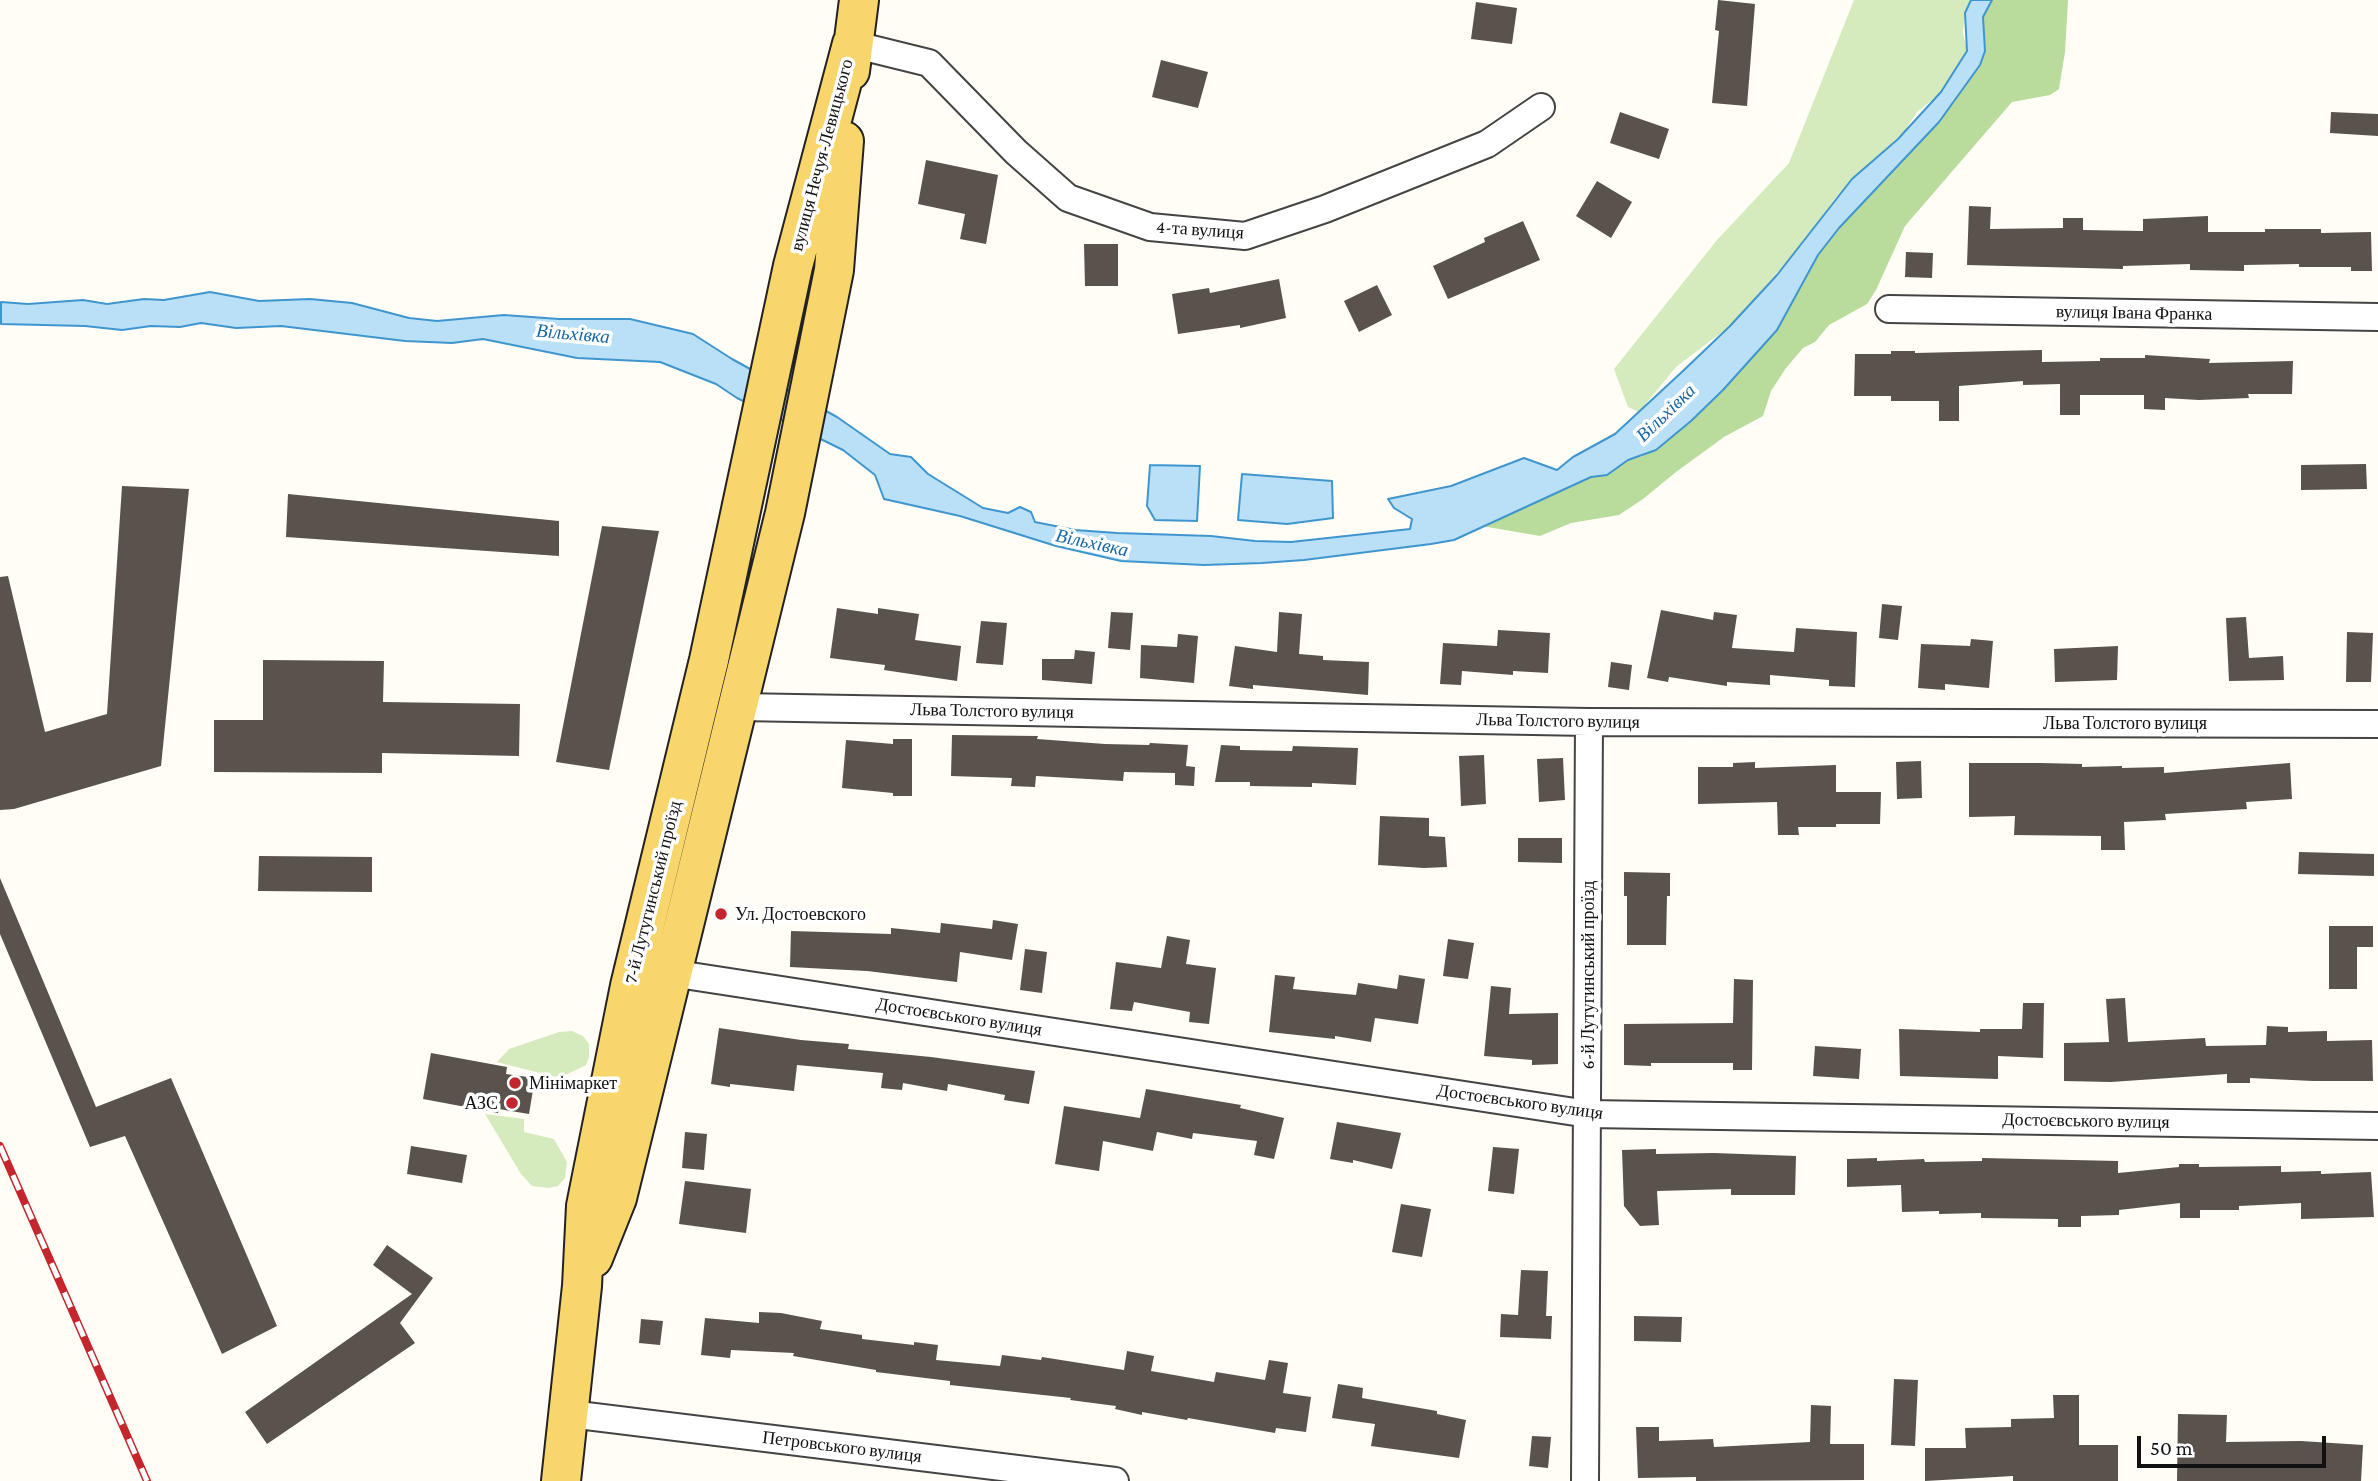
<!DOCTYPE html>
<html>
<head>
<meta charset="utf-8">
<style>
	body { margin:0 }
	#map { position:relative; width:2378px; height:1481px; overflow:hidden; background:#fffdf5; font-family:"Crimson Pro",serif }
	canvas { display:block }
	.scale { position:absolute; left:2137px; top:1436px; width:189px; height:32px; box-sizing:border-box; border:4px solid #111; border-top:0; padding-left:9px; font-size:21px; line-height:24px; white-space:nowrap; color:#111; -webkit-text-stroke:5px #fff; paint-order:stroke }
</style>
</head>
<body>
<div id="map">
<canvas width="2378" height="1481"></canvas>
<div class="scale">50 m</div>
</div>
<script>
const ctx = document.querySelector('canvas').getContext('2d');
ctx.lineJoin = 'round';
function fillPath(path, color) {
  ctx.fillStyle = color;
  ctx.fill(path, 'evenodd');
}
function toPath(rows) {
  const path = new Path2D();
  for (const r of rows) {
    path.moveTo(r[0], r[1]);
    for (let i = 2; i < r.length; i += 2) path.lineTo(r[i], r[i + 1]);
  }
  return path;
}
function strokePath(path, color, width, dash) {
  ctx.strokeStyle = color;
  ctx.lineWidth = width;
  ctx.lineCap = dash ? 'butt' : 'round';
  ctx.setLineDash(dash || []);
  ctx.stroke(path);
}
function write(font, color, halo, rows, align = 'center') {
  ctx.font = font + ' "Crimson Pro",serif';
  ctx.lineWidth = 7;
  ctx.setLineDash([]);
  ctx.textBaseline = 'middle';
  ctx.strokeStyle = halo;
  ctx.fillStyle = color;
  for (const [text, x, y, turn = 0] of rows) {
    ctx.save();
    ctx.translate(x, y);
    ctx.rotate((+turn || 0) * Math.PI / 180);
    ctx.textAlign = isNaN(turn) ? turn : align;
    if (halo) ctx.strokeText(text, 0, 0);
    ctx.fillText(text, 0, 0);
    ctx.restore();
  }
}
fillPath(toPath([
	[1854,0,1971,0,1965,13,1963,32,1967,51,1942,92,1917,112,1904,132,1852,179,1833,201,1799,248,1730,326,1676,367,1639,412,1628,407,1614,369,1717,240,1789,163],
	[572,1031,583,1036,589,1044,589,1057,586,1065,559,1078,497,1062,509,1049,559,1032],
	[485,1114,524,1119,524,1132,554,1139,567,1162,565,1178,558,1186,549,1188,532,1186,521,1174]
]), '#d5ebbd');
fillPath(toPath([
	[1992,0,2068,0,2065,52,2059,89,2050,95,2012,102,1905,226,1876,290,1867,304,1829,325,1815,342,1803,348,1786,368,1771,391,1763,416,1724,437,1676,472,1643,499,1619,515,1571,523,1540,536,1482,526,1591,477,1607,475,1628,460,1643,456,1723,390,1777,330,1818,255,1839,228,1939,122,1980,65,1985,51,1983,17]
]), '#b9dc9c');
const water = toPath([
	[1971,0,1992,0,1983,17,1985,51,1980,65,1939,122,1839,228,1818,255,1777,330,1723,390,1691,421,1656,450,1628,460,1607,475,1591,477,1454,540,1431,544,1304,560,1262,563,1204,565,1121,561,1056,546,960,516,884,499,875,475,843,450,737,398,716,384,660,362,577,358,483,339,452,343,405,341,281,326,236,328,201,323,180,327,151,326,122,330,85,326,1,324,1,302,28,304,83,300,107,304,144,299,164,300,210,292,259,301,310,299,352,303,409,318,437,321,504,315,559,319,630,319,693,334,732,359,837,417,890,454,911,457,928,474,983,508,1008,513,1020,507,1031,512,1035,522,1075,530,1117,533,1211,536,1255,541,1291,542,1410,529,1412,519,1394,508,1388,499,1451,486,1524,458,1557,470,1573,457,1615,434,1684,370,1730,326,1777,275,1852,179,1898,139,1941,92,1967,51,1965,13,1971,0],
	[1150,465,1200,466,1197,521,1155,520,1147,506,1150,465],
	[1242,474,1332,481,1333,518,1287,524,1238,520,1242,474]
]);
fillPath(water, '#b9e0f7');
strokePath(water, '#3f96cf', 2);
fillPath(toPath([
	[1718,0,1755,4,1747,106,1712,103,1719,31,1715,30],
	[1476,2,1517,8,1512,44,1471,39],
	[1161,60,1208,72,1198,108,1152,97],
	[1620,112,1669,129,1659,159,1610,143],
	[2331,112,2378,114,2378,136,2330,133],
	[926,160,998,175,986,244,960,239,965,214,918,204],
	[1597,181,1632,202,1611,238,1576,216],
	[1969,206,1991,207,1990,229,2063,228,2063,218,2083,218,2083,230,2143,231,2143,219,2208,216,2208,232,2265,232,2265,229,2321,229,2321,233,2371,232,2372,271,2351,271,2351,267,2299,267,2299,264,2244,265,2244,271,2190,270,2190,264,2123,266,2123,269,1967,265],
	[1523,221,1540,260,1448,299,1433,266,1485,242,1484,238],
	[1084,244,1118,244,1118,286,1085,286],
	[1906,252,1933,253,1932,278,1905,277],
	[1279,279,1286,318,1240,328,1240,325,1178,334,1172,294,1209,288,1210,293],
	[1377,285,1392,315,1359,332,1344,301],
	[2042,350,2042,362,2100,361,2100,358,2145,358,2145,355,2210,359,2209,363,2293,361,2292,394,2248,394,2249,398,2199,400,2165,398,2165,410,2144,409,2144,395,2080,395,2080,415,2060,415,2060,384,2023,385,2023,381,1959,386,1959,421,1939,421,1939,401,1891,401,1891,396,1854,396,1855,354,1891,354,1891,351,1915,351,1915,353],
	[2366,464,2367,489,2301,490,2301,465],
	[122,486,189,489,161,766,14,809,0,810,0,577,8,576,45,732,107,714],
	[288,494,559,521,559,556,286,537],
	[602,526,659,531,609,770,556,762],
	[1882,604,1902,606,1898,640,1879,638],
	[837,608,878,614,878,608,919,614,915,640,961,646,957,681,884,670,885,665,830,658],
	[1661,610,1713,620,1714,612,1737,615,1732,648,1794,652,1796,628,1857,632,1855,687,1829,686,1829,680,1770,675,1770,685,1727,682,1727,686,1669,677,1668,682,1647,678],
	[1111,612,1133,613,1130,650,1108,648],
	[1279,612,1302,614,1299,654,1323,656,1323,660,1369,662,1368,695,1253,685,1253,689,1229,686,1235,646,1277,652],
	[2246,617,2249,658,2283,656,2284,680,2229,681,2226,618],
	[981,621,1007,623,1003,665,976,663],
	[1498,630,1550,633,1548,673,1513,671,1513,675,1462,671,1461,685,1440,684,1443,643,1497,646],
	[2347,632,2373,633,2371,682,2346,682],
	[1178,634,1198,636,1194,683,1140,678,1141,645,1177,647],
	[1971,639,1993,641,1989,688,1945,684,1945,690,1918,688,1921,644,1970,646],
	[2118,646,2117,680,2055,682,2054,649],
	[1075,650,1095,652,1092,684,1042,680,1042,659,1074,659],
	[263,660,384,661,383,702,520,704,519,756,382,753,382,773,214,772,214,720,263,720],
	[1611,662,1632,665,1629,690,1608,687],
	[952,735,1038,736,1037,739,1105,744,1149,745,1150,743,1188,745,1186,766,1195,767,1194,786,1175,785,1175,773,1124,772,1123,781,1036,776,1035,787,1011,786,1012,778,951,776],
	[893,739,912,739,912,796,893,796,893,793,842,788,846,740,893,744],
	[1221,745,1240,746,1240,750,1292,751,1293,746,1358,748,1356,785,1312,783,1312,787,1250,786,1250,782,1215,782],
	[1484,755,1486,804,1461,806,1459,756],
	[1563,758,1565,800,1539,802,1537,759],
	[1921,761,1922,798,1897,799,1896,762],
	[1755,762,1755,768,1836,765,1836,792,1881,792,1880,824,1836,824,1836,827,1798,827,1799,835,1778,835,1777,802,1698,804,1698,767,1733,767,1733,763],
	[1969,763,2041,763,2082,764,2082,767,2122,766,2122,768,2164,767,2164,773,2290,763,2292,799,2246,802,2247,809,2165,814,2166,820,2124,822,2125,850,2101,850,2101,836,2014,835,2015,816,1969,817],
	[1380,816,1429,818,1429,836,1445,837,1447,867,1424,868,1378,865],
	[1518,838,1562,838,1562,863,1518,862],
	[2299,852,2374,854,2374,876,2298,874],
	[259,856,372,857,372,892,258,891],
	[1624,872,1670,873,1670,896,1667,896,1666,945,1627,945,1627,896,1624,896],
	[0,878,96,1107,171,1078,277,1326,222,1354,125,1136,90,1147,0,934],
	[993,920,1018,924,1012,960,960,952,957,982,867,971,790,967,791,931,891,934,891,928,940,933,941,923,992,929],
	[2329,926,2373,926,2373,947,2357,947,2357,989,2329,989],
	[1167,936,1190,940,1186,964,1216,968,1209,1024,1189,1022,1190,1012,1134,1002,1132,1011,1110,1009,1116,962,1161,968],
	[1448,939,1474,943,1468,979,1443,976],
	[1025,949,1047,952,1042,993,1020,990],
	[1275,975,1295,977,1293,989,1356,995,1358,983,1397,989,1399,975,1425,979,1418,1024,1375,1018,1371,1042,1335,1036,1335,1039,1269,1032],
	[1734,979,1753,980,1752,1070,1733,1070,1733,1063,1651,1063,1651,1066,1624,1065,1624,1024,1733,1023],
	[1491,986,1511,988,1509,1014,1558,1013,1558,1064,1532,1065,1532,1060,1484,1056],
	[2125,998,2128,1042,2205,1038,2206,1046,2266,1045,2267,1026,2288,1027,2288,1032,2327,1031,2327,1041,2372,1040,2373,1081,2313,1081,2250,1078,2250,1083,2227,1083,2227,1074,2111,1082,2064,1081,2064,1043,2109,1042,2106,999],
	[2023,1003,2044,1003,2043,1058,1998,1056,1998,1079,1900,1076,1899,1029,1980,1032,1980,1029,2022,1029],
	[719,1028,801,1040,849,1044,848,1049,931,1057,1035,1071,1029,1104,1004,1100,1005,1095,948,1084,947,1091,903,1083,902,1090,881,1088,883,1073,797,1065,794,1091,730,1084,730,1087,711,1084],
	[1815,1046,1861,1049,1859,1079,1813,1076],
	[431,1053,507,1067,506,1074,535,1078,529,1114,499,1109,498,1113,423,1099],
	[1146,1089,1241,1105,1240,1108,1284,1118,1274,1159,1254,1155,1257,1141,1193,1133,1192,1139,1157,1132,1153,1151,1103,1141,1099,1171,1055,1164,1064,1106,1140,1118],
	[1337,1122,1401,1133,1392,1169,1353,1160,1353,1163,1330,1159],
	[685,1132,707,1134,704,1170,682,1168],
	[411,1146,467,1155,462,1183,407,1174],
	[1493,1147,1519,1149,1514,1194,1488,1191],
	[1656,1149,1656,1154,1714,1153,1796,1156,1795,1195,1731,1195,1731,1189,1657,1191,1659,1225,1640,1226,1624,1206,1622,1150],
	[1877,1158,1877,1161,1924,1159,1925,1162,1982,1161,1982,1158,2118,1161,2118,1173,2179,1167,2179,1164,2199,1164,2199,1167,2281,1166,2281,1172,2321,1171,2321,1174,2371,1172,2374,1217,2301,1219,2301,1203,2239,1206,2239,1210,2200,1210,2200,1218,2180,1218,2180,1203,2119,1210,2119,1215,2081,1216,2081,1227,2058,1227,2058,1219,1981,1218,1981,1213,1939,1214,1939,1211,1902,1212,1901,1185,1847,1187,1847,1159],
	[685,1181,751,1189,746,1233,679,1224],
	[1401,1204,1431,1209,1422,1257,1392,1252],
	[387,1245,433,1278,400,1323,415,1343,267,1444,245,1412,412,1294,373,1265],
	[1521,1270,1548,1271,1546,1316,1552,1316,1551,1339,1500,1337,1501,1314,1518,1315],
	[759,1312,781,1313,822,1321,820,1329,862,1335,862,1339,914,1345,914,1342,938,1345,936,1360,1000,1366,1002,1355,1041,1360,1042,1357,1124,1370,1127,1351,1154,1356,1151,1371,1214,1382,1216,1372,1265,1380,1269,1360,1288,1363,1283,1393,1311,1397,1306,1432,1276,1428,1275,1433,1188,1418,1187,1420,1142,1412,1142,1415,1115,1409,1116,1406,1070,1400,1071,1398,950,1385,950,1381,876,1372,876,1370,793,1356,794,1353,731,1350,730,1358,701,1355,705,1318,759,1323],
	[1634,1316,1682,1317,1681,1342,1634,1341],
	[641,1319,663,1321,660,1345,639,1343],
	[1894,1379,1918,1380,1915,1446,1891,1445],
	[1338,1384,1363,1388,1362,1398,1437,1411,1437,1414,1466,1420,1459,1458,1371,1446,1375,1424,1332,1418],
	[2053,1395,2079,1395,2079,1445,2118,1445,2118,1481,2013,1481,2013,1476,1925,1481,1925,1448,1966,1448,1965,1428,2011,1427,2011,1419,2054,1418],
	[1811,1405,1831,1406,1830,1444,1864,1444,1864,1480,1696,1481,1696,1477,1638,1478,1636,1427,1659,1427,1659,1441,1713,1439,1714,1447,1810,1442],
	[2178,1414,2227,1415,2226,1442,2301,1441,2363,1445,2361,1481,2177,1481],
	[1532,1436,1551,1437,1548,1468,1529,1466]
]), '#5a524d');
const street = toPath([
	[852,44,929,63,1016,152,1068,198,1150,227,1245,236,1325,209,1487,144,1541,107],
	[1889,309,2378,317],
	[739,707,1589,722,2378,724],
	[671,973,1588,1114,2378,1126],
	[570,1414,1115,1481],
	[1585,1481,1589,722]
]);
const primary = toPath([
	[850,71,859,0],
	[593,1258,617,1198,785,513,834,270,844,141],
	[561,1481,582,1286,586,1206,630,986,709,660,793,266,852,44]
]);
strokePath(street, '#444', 30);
strokePath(primary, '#222', 42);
strokePath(street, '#fff', 26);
strokePath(primary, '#f9d66b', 38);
const rail = toPath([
	[0,1146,147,1481]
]);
strokePath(rail, '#c4262e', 8);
strokePath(rail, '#fff', 5, [16]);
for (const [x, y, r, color] of [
	[721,914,7,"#c4262e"],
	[515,1083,7,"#c4262e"],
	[512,1103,7,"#c4262e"]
]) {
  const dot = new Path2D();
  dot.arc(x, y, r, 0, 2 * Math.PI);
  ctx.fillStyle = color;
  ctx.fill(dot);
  strokePath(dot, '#fff', 2.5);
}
write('18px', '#111', '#fff', [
	["вулиця Нечуя-Левицького",822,155,-75],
	["4-та вулиця",1200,230,4],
	["вулиця Івана Франка",2134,313,1],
	["Льва Толстого вулиця",992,711,1],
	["Льва Толстого вулиця",1558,721,1],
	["Льва Толстого вулиця",2125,723],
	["7-й Лутугинський проїзд",653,892,-76],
	["6-й Лутугинський проїзд",1588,975,-90],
	["Достоєвського вулиця",959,1017,9],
	["Достоєвського вулиця",1520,1102,8],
	["Достоєвського вулиця",2086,1121,1],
	["Петровського вулиця",842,1447,7]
]);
write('18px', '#111', '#fff', [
	["Ул. Достоевского",735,914],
	["Мінімаркет",529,1083],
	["АЗС",498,1103,"right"]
], 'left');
write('italic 19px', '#1768a6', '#fff', [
	["Вільхівка",573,334,5],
	["Вільхівка",1666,413,-44],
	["Вільхівка",1092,543,12]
]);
</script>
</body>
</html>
